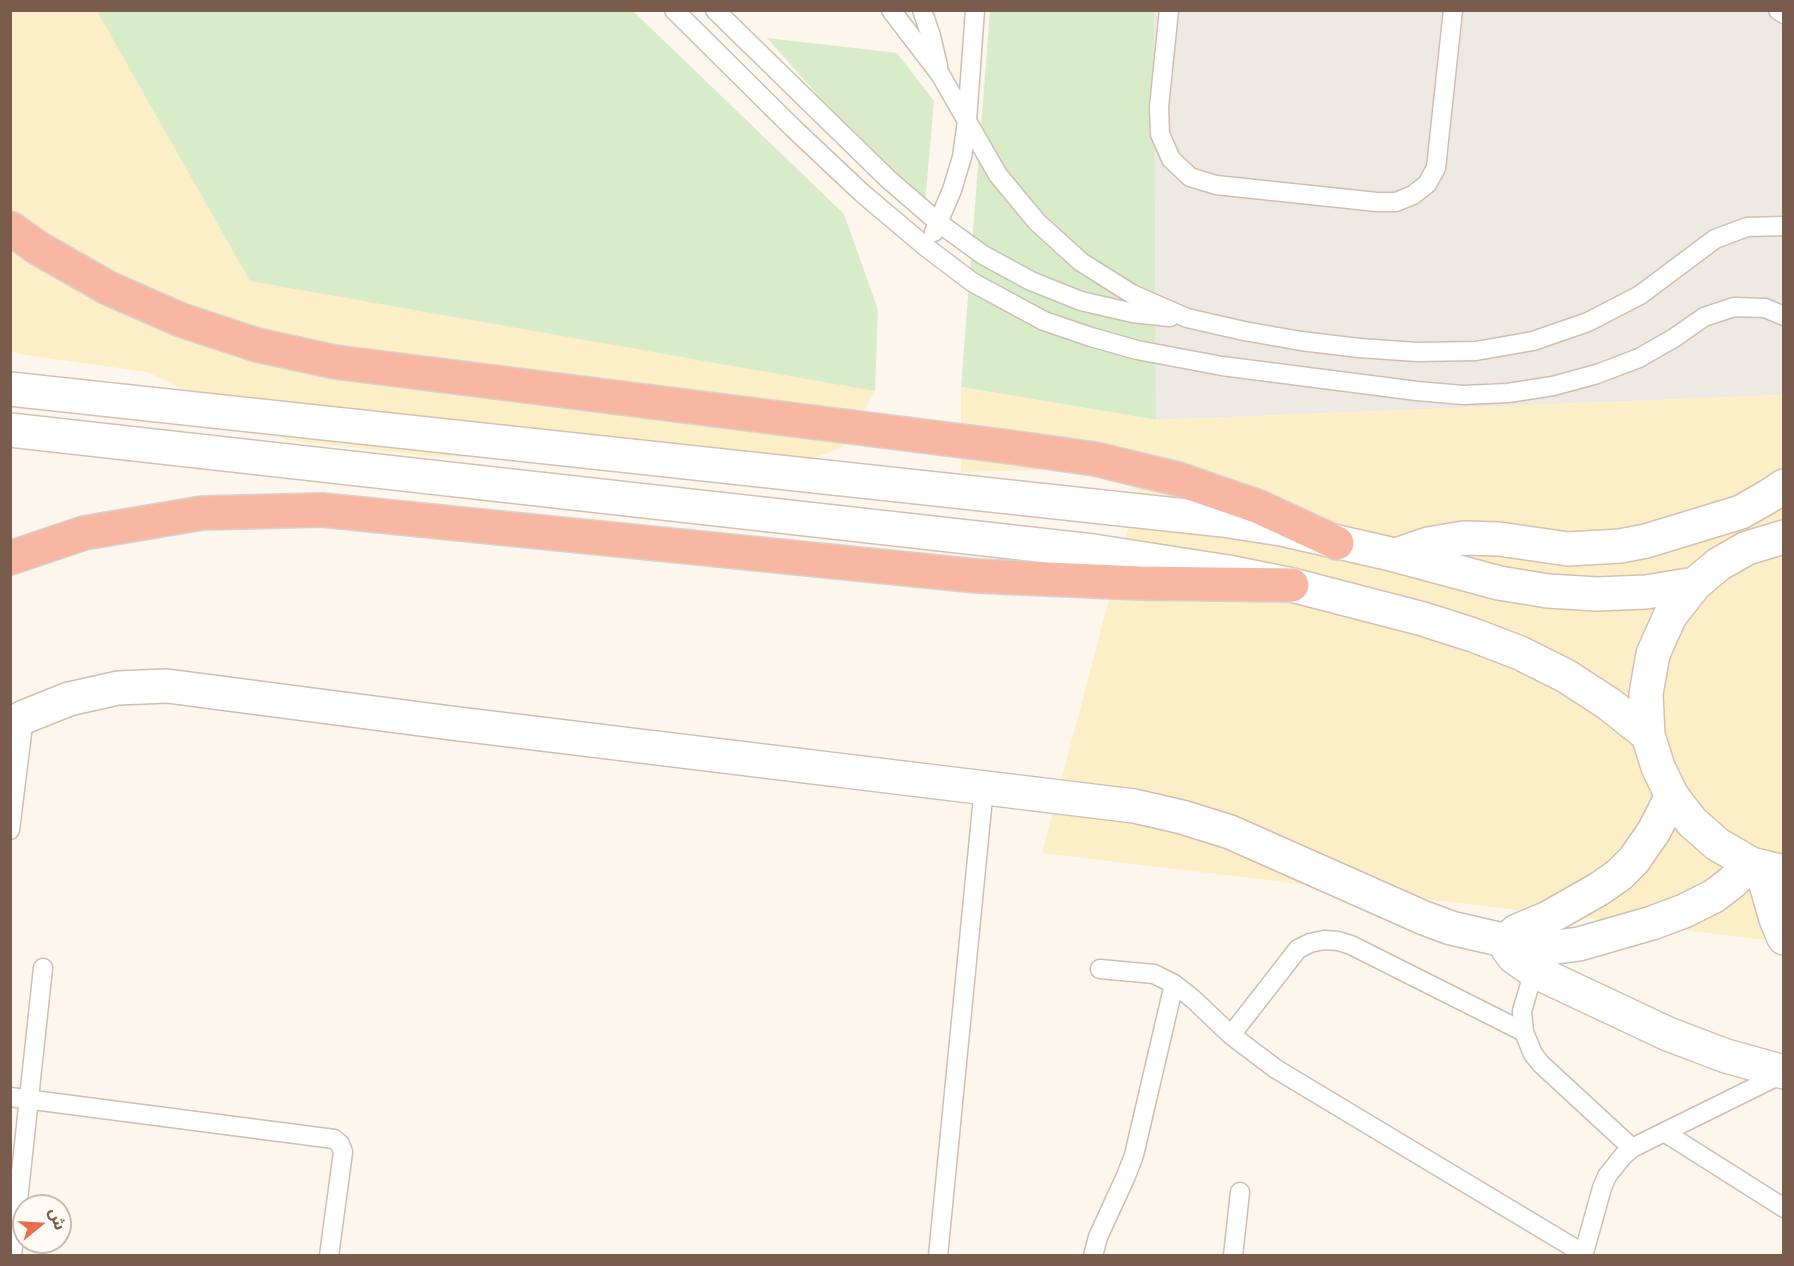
<!DOCTYPE html>
<html>
<head>
<meta charset="utf-8">
<style>
	body { margin:0 }
	#map { position:relative; width:1794px; height:1266px; overflow:hidden; background:#fdf6ec; font-family:Cabin,"Noto Sans Arabic",sans-serif }
	canvas { display:block }
	.frame { position:absolute; inset:0; border:12px solid #7a5c4d; pointer-events:none }
	.north { position:absolute; left:12px; top:1194px; width:60px; height:60px; box-sizing:border-box; background:#fffaf3; border:2px solid #cabbb1; border-radius:50%; rotate:72deg; font-size:16px; font-weight:700; line-height:24px; text-align:center; color:#7a5c4d }
	.north::after { content:''; display:block; margin:auto; width:21px; height:27px; background:#e76f51; clip-path:polygon(50% 0,100% 100%,50% 72%,0 100%) }
</style>
</head>
<body>
<div id="map">
<canvas width="1794" height="1266"></canvas>
<div class="frame"></div>
<div class="north">ش</div>
</div>
<script>
const ctx = document.querySelector('canvas').getContext('2d');
ctx.lineJoin = 'round';
function fillPath(path, color) {
  ctx.fillStyle = color;
  ctx.fill(path, 'evenodd');
}
function toPath(rows) {
  const path = new Path2D();
  for (const r of rows) {
    path.moveTo(r[0], r[1]);
    for (let i = 2; i < r.length; i += 2) path.lineTo(r[i], r[i + 1]);
  }
  return path;
}
function strokePath(path, color, width, dash) {
  ctx.strokeStyle = color;
  ctx.lineWidth = width;
  ctx.lineCap = dash ? 'butt' : 'round';
  ctx.setLineDash(dash || []);
  ctx.stroke(path);
}
fillPath(toPath([
	[1154,11,1783,11,1783,395,1156,420]
]), '#efe9e4');
fillPath(toPath([
	[72,11,633,11,844,214,878,310,875,391,223,305],
	[990,11,1154,11,1156,420,961,387],
	[767,38,897,53,934,101,924,215]
]), '#d8ecc9');
fillPath(toPath([
	[10,11,97,11,250,281,875,391,843,447,793,466,428,456,287,440,147,372,25,355,11,351],
	[961,387,1156,420,1783,395,1783,942,1042,853,1138,490,1084,469,961,472]
]), '#fcefc7');
const service = toPath([
	[674,10,793,128,862,193,926,247,972,282,1044,321,1091,337,1137,350,1222,366,1417,391,1463,395,1508,393,1553,386,1597,374,1639,358,1674,338,1704,317,1734,307,1765,308,1784,316],
	[715,10,888,179,939,223,983,255,1031,281,1081,301,1133,313,1170,317],
	[891,10,940,74,998,175,1037,222,1081,262,1132,294,1187,318,1244,331,1301,341,1359,348,1417,352,1476,351,1533,341,1588,322,1640,295,1715,239,1747,227,1784,226],
	[922,10,931,36,938,66],
	[1169,10,1159,107,1160,134,1171,159,1190,177,1216,185,1377,202,1396,202,1413,195,1427,184,1436,168,1453,10],
	[1778,10,1784,14],
	[934,232,952,190,962,157,967,121,975,10],
	[10,830,24,717],
	[1100,969,1154,974,1174,984,1193,999,1231,1035,1276,1069,1584,1254],
	[1534,971,1522,1011,1524,1032,1533,1054,1541,1064,1632,1148],
	[1231,1035,1298,949,1310,943,1324,940,1338,941,1351,945,1524,1032],
	[10,1097,334,1139,340,1144,343,1152,329,1256],
	[1664,1132,1784,1208],
	[12,1256,43,968],
	[938,1256,984,787],
	[1093,1256,1098,1237,1126,1176,1134,1155,1174,984],
	[1233,1256,1240,1192],
	[1583,1256,1602,1188,1607,1176,1623,1156,1632,1148,1784,1073]
]);
const tertiary = toPath([
	[10,726,24,717,69,699,118,688,167,686,451,723,1134,806,1182,817,1230,832,1424,918,1451,928,1542,949,1579,944,1652,923,1684,911,1714,896,1731,883,1751,864],
	[1506,940,1517,931,1548,918,1599,889,1619,875,1634,860,1654,831,1672,796]
]);
const secondary = toPath([
	[10,389,1223,520,1281,529,1395,555,1499,583,1548,591,1597,594,1646,592,1695,584],
	[10,430,1093,551,1228,572,1292,585,1423,619,1473,635,1520,653,1566,676,1609,704,1648,735],
	[1784,537,1747,548,1719,564,1695,584,1670,616,1653,654,1646,694,1648,735,1658,767,1672,796,1692,822,1717,844,1751,864,1784,872],
	[1396,555,1428,544,1464,538,1499,539,1568,549,1620,546,1646,541,1741,512,1769,496,1784,486],
	[1761,867,1776,919,1784,938],
	[1506,940,1508,949,1514,957,1534,971,1668,1034,1726,1056,1784,1072]
]);
const motorway = toPath([
	[10,228,38,248,108,288,181,320,257,345,335,362,1010,447,1095,459,1178,479,1259,507,1337,543],
	[10,558,84,533,202,513,322,510,977,576,1140,583,1292,585]
]);
strokePath(service, '#d1beb0', 21);
strokePath(tertiary, '#d1beb0', 36);
strokePath(secondary, '#d6c0b0', 36);
strokePath(motorway, '#dad1cd', 36);
strokePath(service, '#fff', 18);
strokePath(tertiary, '#fff', 33);
strokePath(secondary, '#fff', 33);
strokePath(motorway, '#f7b7a3', 33);
</script>
</body>
</html>
